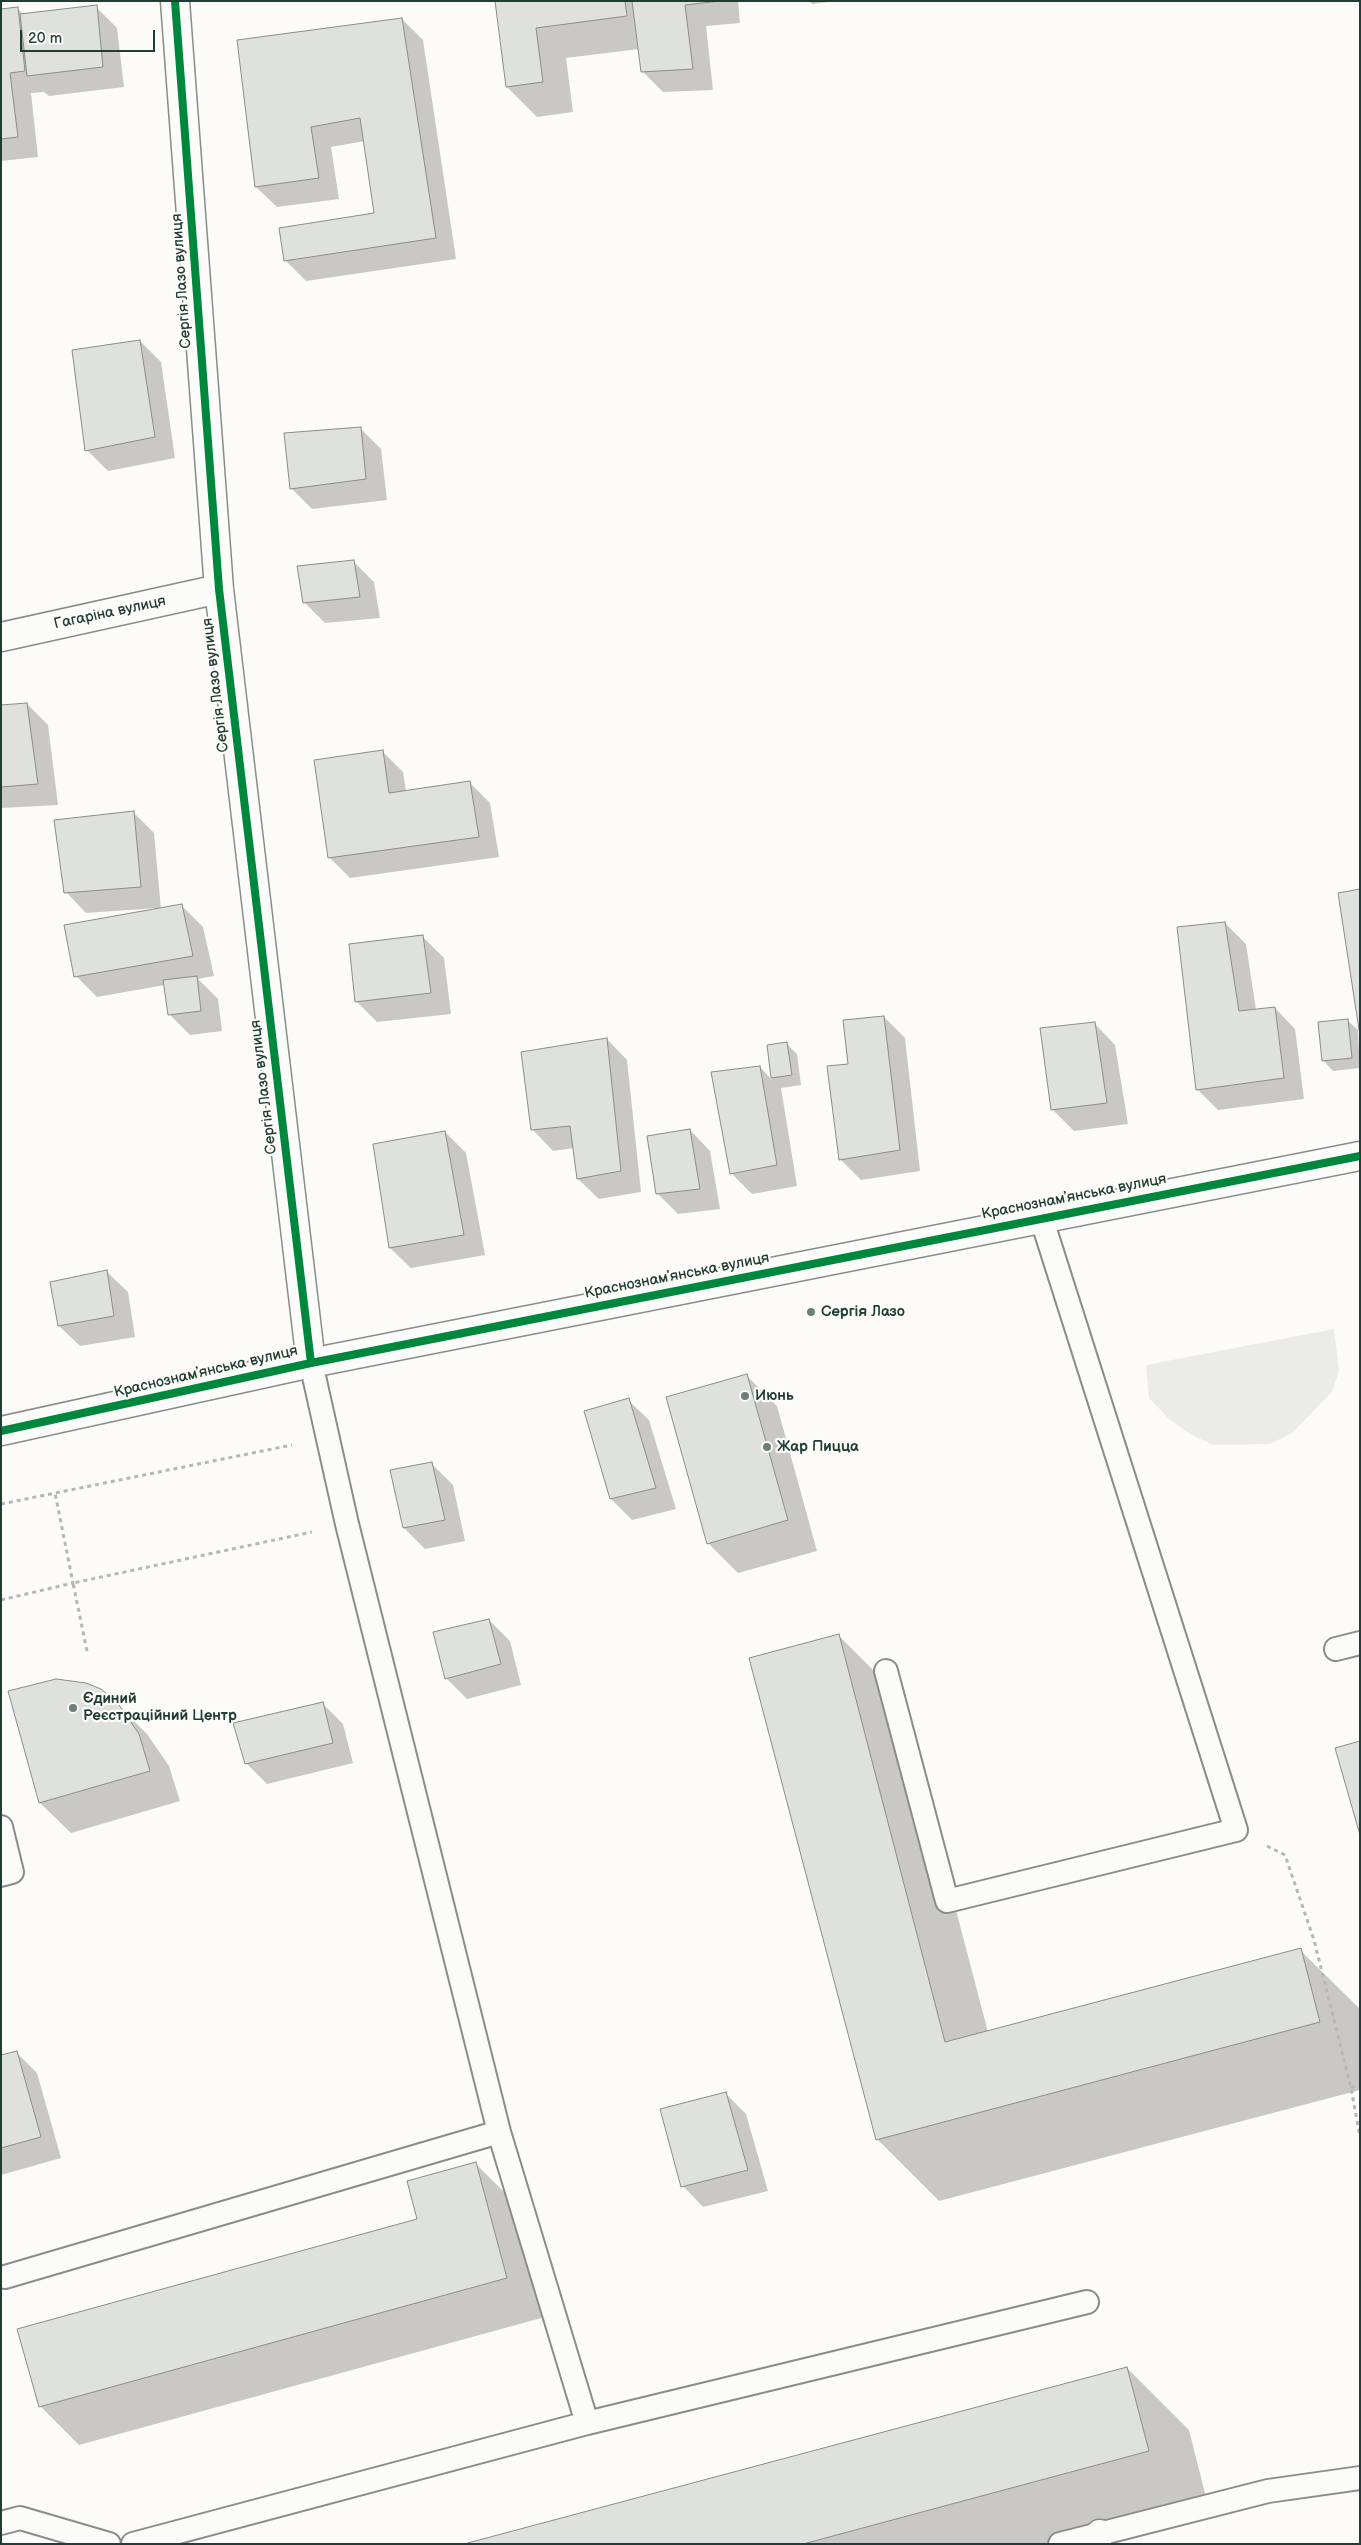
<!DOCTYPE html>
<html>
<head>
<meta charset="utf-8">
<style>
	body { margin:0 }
	#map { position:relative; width:1361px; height:2545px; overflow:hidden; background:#fcfbf8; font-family:"Balsamiq Sans",sans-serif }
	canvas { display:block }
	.frame { position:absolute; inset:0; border:2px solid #1f3d34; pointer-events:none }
	.scale { position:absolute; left:20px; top:30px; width:135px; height:22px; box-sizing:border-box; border:2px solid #1f3d34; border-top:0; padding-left:6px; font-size:15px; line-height:18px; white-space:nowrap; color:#1f3d34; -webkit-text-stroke:4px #fdfcf7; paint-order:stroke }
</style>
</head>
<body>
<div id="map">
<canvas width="1361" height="2545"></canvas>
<div class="frame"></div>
<div class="scale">20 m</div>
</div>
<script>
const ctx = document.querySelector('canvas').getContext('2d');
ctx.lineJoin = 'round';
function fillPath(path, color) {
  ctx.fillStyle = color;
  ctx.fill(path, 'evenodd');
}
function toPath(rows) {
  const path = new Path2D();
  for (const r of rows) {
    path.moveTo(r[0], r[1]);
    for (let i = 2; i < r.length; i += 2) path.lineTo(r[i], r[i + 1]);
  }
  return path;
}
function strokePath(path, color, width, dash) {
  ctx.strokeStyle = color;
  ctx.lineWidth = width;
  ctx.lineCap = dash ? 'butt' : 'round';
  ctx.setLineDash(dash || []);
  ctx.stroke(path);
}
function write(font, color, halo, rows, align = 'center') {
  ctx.font = font + ' "Balsamiq Sans",sans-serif';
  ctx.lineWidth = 4.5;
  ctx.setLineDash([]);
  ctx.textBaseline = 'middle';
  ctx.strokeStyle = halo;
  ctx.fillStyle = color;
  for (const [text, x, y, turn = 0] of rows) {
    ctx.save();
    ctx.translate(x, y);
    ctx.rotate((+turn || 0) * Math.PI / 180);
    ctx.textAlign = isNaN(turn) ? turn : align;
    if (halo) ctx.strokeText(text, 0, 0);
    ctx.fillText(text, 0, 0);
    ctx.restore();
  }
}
fillPath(toPath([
	[1334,1329,1339,1371,1332,1392,1292,1433,1270,1444,1213,1445,1190,1434,1168,1418,1149,1398,1146,1365]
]), '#ebece8');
fillPath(toPath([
	[496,1,738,1,740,23,706,26,713,90,663,92,642,71,639,49,566,58,573,112,537,117,507,87],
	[809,1,836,1,812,4],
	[96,7,117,28,124,87,49,96,44,92,31,93,38,157,1,161,1,11,18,9,24,15],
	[402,19,423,40,456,259,306,281,285,260,376,214,365,141,331,147,339,199,277,207,256,187],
	[140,341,161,362,175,458,108,471,87,450],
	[360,428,381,449,387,500,312,509,291,488],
	[353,561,374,582,380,618,325,623,304,602],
	[27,704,48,725,58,805,1,808,1,706],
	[382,751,403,772,406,791,469,782,490,803,499,857,350,878,329,857],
	[133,812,154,833,161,909,182,906,203,927,214,976,198,979,218,999,222,1031,190,1035,169,1014,165,985,97,997,76,976,157,910,157,908,86,913,66,892],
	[1225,923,1246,944,1256,1010,1275,1008,1295,1029,1304,1099,1218,1110,1197,1089],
	[423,937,444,958,451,1014,377,1022,356,1001],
	[884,1017,905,1038,920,1171,861,1180,840,1159],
	[1347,1020,1358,1030,1360,1068,1333,1071,1323,1060],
	[1095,1024,1115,1045,1128,1124,1074,1131,1053,1110],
	[607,1039,627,1060,641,1192,599,1199,578,1179,574,1148,553,1151,533,1130],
	[787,1044,797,1054,801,1085,781,1088,797,1186,752,1194,731,1173,760,1067,772,1080,768,1046],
	[690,1130,710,1151,720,1209,678,1214,658,1194],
	[445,1132,466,1153,485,1255,411,1268,390,1248],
	[107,1272,128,1292,135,1337,80,1346,59,1326],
	[747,1376,777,1406,817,1551,738,1573,708,1543],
	[628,1400,649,1420,676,1509,632,1520,611,1499],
	[432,1464,453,1485,465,1541,425,1549,404,1528],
	[489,1620,510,1641,521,1685,467,1699,446,1678],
	[838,1635,900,1697,988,2032,1300,1950,1360,2009,1360,2090,939,2201,877,2139],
	[10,1692,116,1703,147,1734,169,1766,180,1801,71,1833,40,1803],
	[322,1703,343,1724,353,1763,267,1784,246,1763],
	[16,2052,37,2073,61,2158,1,2175,1,2056],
	[725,2093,746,2114,768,2191,703,2207,683,2186],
	[475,2163,514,2202,545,2317,79,2445,40,2406,418,2220],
	[1127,2368,1189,2430,1210,2513,1096,2544,469,2544]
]), '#0003');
const building = toPath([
	[495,1,625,1,627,16,536,28,543,82,506,87,495,1],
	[632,1,720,1,685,5,693,69,641,72,632,1],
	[97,5,103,67,27,76,20,14,97,5],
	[18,7,25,71,10,73,18,137,1,139,1,9,18,7],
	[402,18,436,238,284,261,279,228,374,213,360,118,311,127,319,178,255,187,237,40,402,18],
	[140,340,155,437,85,451,72,350,140,340],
	[361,427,366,479,290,489,284,433,361,427],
	[354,560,360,597,303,603,297,566,354,560],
	[27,703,38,784,1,787,1,705,27,703],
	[383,750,389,793,470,781,479,837,328,858,314,760,383,750],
	[134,811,141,887,64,893,54,820,134,811],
	[1360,889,1360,1036,1338,893,1360,889],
	[182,904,193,956,74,977,64,925,182,904],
	[1225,922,1239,1011,1275,1007,1284,1078,1196,1090,1177,927,1225,922],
	[423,935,431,993,355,1002,349,944,423,935],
	[197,976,201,1011,168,1015,163,980,197,976],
	[884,1016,900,1150,839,1160,827,1066,848,1064,843,1020,884,1016],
	[1348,1019,1352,1058,1322,1061,1318,1022,1348,1019],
	[1095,1022,1107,1103,1051,1110,1040,1028,1095,1022],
	[607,1038,621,1171,577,1179,570,1126,531,1130,521,1052,607,1038],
	[787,1042,792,1075,771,1078,767,1045,787,1042],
	[760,1066,777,1165,730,1174,711,1072,760,1066],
	[690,1129,700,1189,656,1194,647,1136,690,1129],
	[445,1131,464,1235,389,1248,373,1144,445,1131],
	[107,1270,114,1316,58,1326,50,1282,107,1270],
	[747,1374,788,1520,707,1544,666,1397,747,1374],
	[629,1398,656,1488,610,1499,584,1411,629,1398],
	[432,1462,445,1520,403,1528,390,1470,432,1462],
	[489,1619,501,1664,445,1679,433,1632,489,1619],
	[839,1634,945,2042,1301,1948,1320,2022,876,2140,749,1658,839,1634],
	[56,1679,86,1683,101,1689,117,1702,139,1734,150,1771,39,1803,8,1691,56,1679],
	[323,1702,333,1743,245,1764,233,1723,323,1702],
	[1360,1741,1360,1835,1335,1748,1360,1741],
	[17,2051,41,2137,1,2148,1,2055,17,2051],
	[726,2092,748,2170,681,2187,660,2109,726,2092],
	[476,2162,507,2278,39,2407,17,2329,417,2219,407,2181,476,2162],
	[1127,2367,1149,2451,803,2544,464,2544,1127,2367]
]);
fillPath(building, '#dfe1de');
strokePath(building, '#888d8a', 1);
const lane = toPath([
	[311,1363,347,1524,499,2132,587,2423],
	[1336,1649,1360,1643],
	[886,1671,947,1901,1236,1830,1041,1217],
	[1,1827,12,1872,1,1875],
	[5,2277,499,2132],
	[1,2523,20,2518,109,2544],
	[133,2544,587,2423,1087,2302],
	[1060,2544,1268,2491,1360,2478]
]);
const street = toPath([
	[175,1,219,589,311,1363],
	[1,637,219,589],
	[1092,2544,1100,2534]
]);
const secondary = toPath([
	[1,1431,311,1363,1360,1156]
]);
strokePath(lane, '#888d8a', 26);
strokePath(street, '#888d8a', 31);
strokePath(secondary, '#888d8a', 31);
strokePath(toPath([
	[1,1504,292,1445],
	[1,1600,73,1583,55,1493],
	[87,1651,73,1583,312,1532],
	[1267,1846,1285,1855,1314,1940,1351,2088,1360,2137],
	[1351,2088,1360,2084]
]), '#b5b8b6', 3, [4, 4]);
strokePath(lane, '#fbfbf9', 22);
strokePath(street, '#fbfbf9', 28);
strokePath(secondary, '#fbfbf9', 28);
strokePath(toPath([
	[175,1,219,589,311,1363],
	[1,1431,311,1363,1360,1156]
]), '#00873e', 8);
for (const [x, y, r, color] of [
	[811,1312,5,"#6c8079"],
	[745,1396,5,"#6c8079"],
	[767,1447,5,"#6c8079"],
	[73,1708,5,"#6c8079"]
]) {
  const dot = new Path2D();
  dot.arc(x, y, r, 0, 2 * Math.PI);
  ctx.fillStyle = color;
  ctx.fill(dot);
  strokePath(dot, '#fdfcf7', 2);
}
write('15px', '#1f3d34', '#fdfcf7', [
	["Сергія Лазо вулиця",182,281,-94],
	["Гагаріна вулиця",110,613,-12],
	["Сергія Лазо вулиця",216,685,-97],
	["Сергія Лазо вулиця",264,1087,-97],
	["Краснознамʼянська вулиця",1074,1197,-11],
	["Краснознамʼянська вулиця",677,1276,-11],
	["Краснознамʼянська вулиця",206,1372,-13]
]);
write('bold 15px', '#1f3d34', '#fdfcf7', [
	["Сергія Лазо",821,1312],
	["Июнь",755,1396],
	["Жар Пицца",777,1447],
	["Єдиний",83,1699],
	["Реєстраційний Центр",83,1716]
], 'left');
</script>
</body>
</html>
